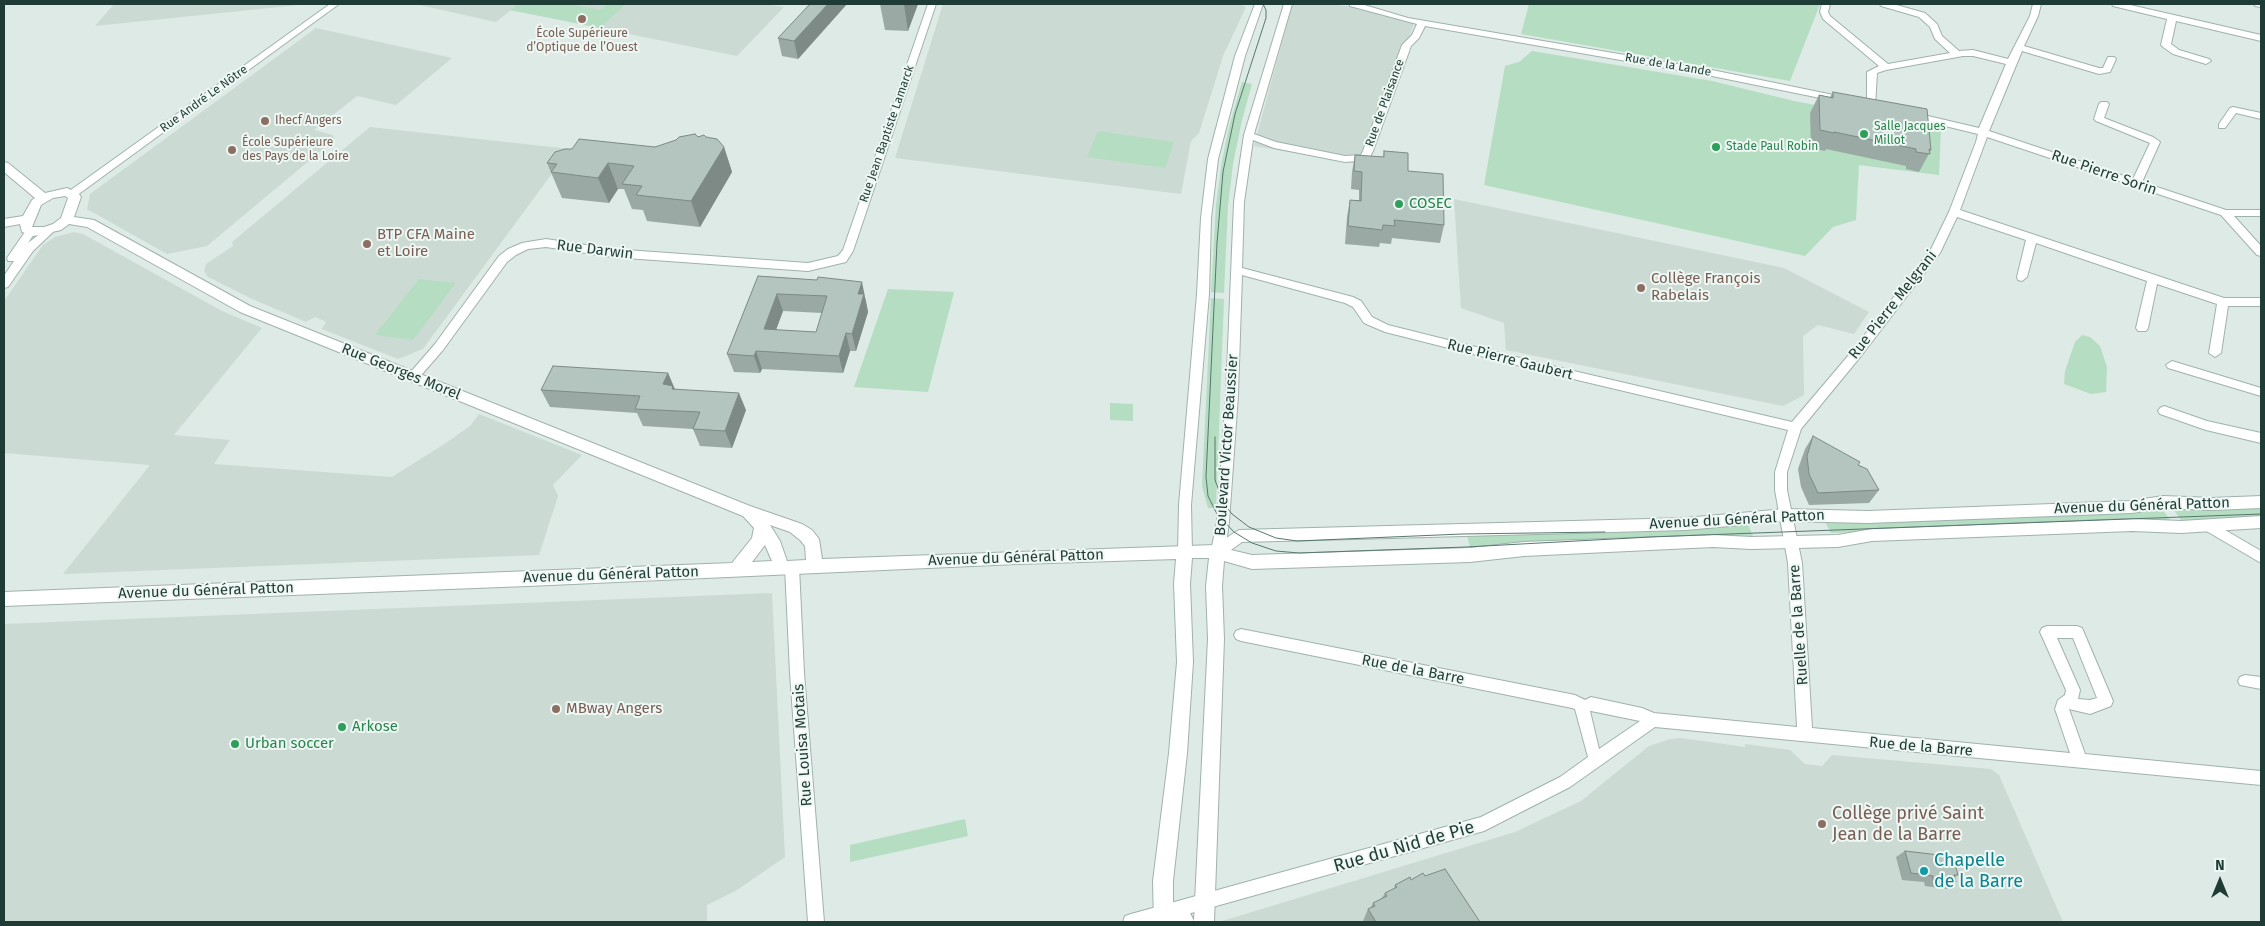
<!DOCTYPE html>
<html>
<head>
<meta charset="utf-8">
<style>
	body { margin:0 }
	#map { position:relative; width:2265px; height:926px; overflow:hidden; background:#ddeae5; font-family:"Fira Sans",sans-serif }
	canvas { display:block }
	.frame { position:absolute; inset:0; border:5px solid #1e3b35; pointer-events:none }
	.north { position:absolute; left:2195px; top:856px; width:50px; height:50px; -webkit-text-stroke:4px #eef7f3; paint-order:stroke; rotate:0deg; font-size:14px; font-weight:700; line-height:20px; text-align:center; color:#1e3b35 }
	.north::after { content:''; display:block; margin:auto; width:18px; height:22px; background:#1e3b35; clip-path:polygon(50% 0,100% 100%,50% 72%,0 100%) }
</style>
</head>
<body>
<div id="map">
<canvas width="2265" height="926"></canvas>
<div class="frame"></div>
<div class="north">N</div>
</div>
<script>
const ctx = document.querySelector('canvas').getContext('2d');
ctx.lineJoin = 'round';
function fillPath(path, color) {
  ctx.fillStyle = color;
  ctx.fill(path, 'evenodd');
}
function toPath(rows) {
  const path = new Path2D();
  for (const r of rows) {
    path.moveTo(r[0], r[1]);
    for (let i = 2; i < r.length; i += 2) path.lineTo(r[i], r[i + 1]);
  }
  return path;
}
function strokePath(path, color, width, dash) {
  ctx.strokeStyle = color;
  ctx.lineWidth = width;
  ctx.lineCap = dash ? 'butt' : 'round';
  ctx.setLineDash(dash || []);
  ctx.stroke(path);
}
function write(font, color, halo, rows, align = 'center') {
  ctx.font = font + ' "Fira Sans",sans-serif';
  ctx.lineWidth = 4;
  ctx.setLineDash([]);
  ctx.textBaseline = 'middle';
  ctx.strokeStyle = halo;
  ctx.fillStyle = color;
  for (const [text, x, y, turn = 0] of rows) {
    ctx.save();
    ctx.translate(x, y);
    ctx.rotate((+turn || 0) * Math.PI / 180);
    ctx.textAlign = isNaN(turn) ? turn : align;
    if (halo) ctx.strokeText(text, 0, 0);
    ctx.fillText(text, 0, 0);
    ctx.restore();
  }
}
fillPath(toPath([
	[114,4,308,4,95,26],
	[415,4,766,4,784,7,737,56,511,10,496,22],
	[943,4,1239,4,1246,7,1223,56,1199,133,1191,141,1181,194,895,158],
	[1292,4,1328,4,1355,7,1414,23,1366,165,1254,146],
	[316,28,452,58,396,105,357,96,314,130,333,135,334,140,207,246,167,254,87,209,90,194],
	[370,127,570,149,423,349,398,359,322,329,326,322,322,320,315,317,306,322,250,298,208,277,204,271,206,264,233,246,232,242],
	[1454,199,1784,268,1869,312,1854,334,1818,325,1803,336,1804,395,1783,406,1506,350,1504,323,1461,308],
	[74,232,83,234,222,311,262,328,174,435,230,440,214,464,392,477,446,443,470,426,479,414,582,455,553,485,558,496,539,555,63,574,150,465,4,453,4,301,43,245,55,237],
	[772,593,785,857,737,890,707,905,707,922,4,922,4,624],
	[1681,738,1745,747,1745,744,1790,750,1805,764,1822,766,1832,755,1991,769,1999,775,2063,922,1219,922,1515,832,1581,801,1649,746,1670,739]
]), '#ccdad4');
fillPath(toPath([
	[518,4,569,4,600,10,608,4,626,4,600,28,510,10],
	[1529,4,1820,4,1790,81,1521,34],
	[1532,51,1712,81,1794,101,1913,123,1941,130,1939,175,1859,165,1856,220,1833,227,1805,256,1484,185,1505,66,1519,62],
	[1242,82,1252,84,1242,120,1233,164,1228,206,1224,293,1211,292,1216,205,1222,161,1229,127],
	[1098,131,1174,142,1165,168,1087,157],
	[419,279,456,283,413,340,375,335],
	[888,289,954,292,928,392,854,387],
	[1211,298,1224,299,1216,505,1213,508,1208,508,1202,486],
	[2082,335,2090,337,2100,346,2107,367,2106,392,2091,394,2064,384,2065,371,2075,342],
	[1110,403,1133,404,1133,421,1110,420],
	[2261,506,2261,517,2181,520,2173,509],
	[2162,509,2171,521,1831,533,1825,522],
	[1748,525,1753,536,1532,545,1471,550,1466,532],
	[965,819,968,836,850,862,850,845]
]), '#b5ddc2');
const minor = toPath([
	[330,4,339,4,76,196,68,196,68,192,330,4],
	[928,4,936,4,853,251,846,262,808,271,612,257,546,247,528,249,516,255,507,262,443,350,417,380,409,380,407,377,409,374,435,344,499,256,508,249,522,243,546,239,612,249,808,263,838,256,843,250,928,4],
	[1255,4,1263,4,1245,56,1218,159,1211,218,1209,294,1191,505,1192,552,1190,556,1185,557,1180,556,1178,552,1179,505,1197,294,1201,218,1208,159,1235,56,1255,4],
	[1284,4,1292,4,1254,134,1276,142,1345,156,1361,155,1363,151,1402,45,1412,35,1417,24,1350,6,1349,4,1361,4,1408,18,1707,69,1848,98,1850,100,1845,103,1707,75,1425,26,1419,38,1411,46,1373,151,1368,160,1345,162,1274,148,1253,140,1244,202,1242,268,1353,297,1361,301,1372,317,1388,325,1548,365,1792,422,1853,350,1931,249,1949,212,1976,142,1978,134,1908,117,1906,115,1911,112,1979,128,2006,64,1973,56,1963,56,1886,70,1877,73,1875,106,1870,109,1867,108,1867,72,1879,66,1823,19,1820,12,1822,4,1830,4,1828,12,1830,16,1888,64,1950,53,1935,39,1930,27,1919,17,1881,6,1880,4,1893,4,1925,13,1937,24,1942,36,1959,51,1973,50,2008,59,2030,16,2033,4,2041,4,2038,16,2024,46,2099,68,2103,68,2108,57,2114,57,2116,59,2110,72,2099,74,2022,51,1989,131,2133,179,2150,143,2096,121,2094,119,2099,104,2101,102,2107,102,2109,104,2104,118,2153,137,2160,142,2142,182,2226,210,2261,210,2261,216,2234,216,2261,246,2261,256,2257,255,2221,215,1987,137,1960,210,2224,298,2261,298,2261,306,2228,306,2221,353,2215,357,2209,353,2217,304,2157,284,2148,328,2146,331,2138,331,2136,328,2147,281,2036,243,2027,277,2022,281,2018,280,2017,277,2026,240,1957,217,1940,253,1861,356,1801,429,1787,472,1787,490,1802,563,1812,728,2070,753,2055,709,2058,700,2065,695,2066,690,2040,632,2042,628,2047,626,2077,626,2082,628,2113,701,2111,706,2090,714,2069,709,2085,754,2261,771,2261,785,1655,727,1570,787,1484,831,1159,922,1123,922,1125,916,1131,914,1481,817,1560,777,1588,757,1575,709,1572,708,1241,641,1236,639,1234,635,1236,631,1241,629,1575,695,1585,700,1591,697,1642,708,1654,713,1797,727,1788,563,1775,490,1775,472,1788,430,1548,373,1385,332,1364,323,1353,307,1345,303,1242,275,1238,395,1229,522,1225,551,1223,555,1218,556,1213,555,1211,551,1217,522,1226,395,1234,202,1244,135,1284,4],
	[2057,638,2073,638,2097,698,2090,700,2078,699,2080,690,2057,638],
	[1590,711,1591,711,1640,721,1599,749,1590,711],
	[2112,4,2126,4,2261,35,2261,41,2176,21,2171,44,2179,50,2209,59,2211,61,2206,64,2173,54,2163,47,2161,45,2167,19,2113,6,2112,4],
	[2254,4,2261,4,2261,7,2255,6,2254,4],
	[2233,107,2261,113,2261,119,2236,113,2225,128,2219,128,2219,124,2230,108,2233,107],
	[49,227,53,228,53,232,33,251,8,287,4,288,4,276,14,261,8,261,7,258,27,229,35,229,36,231,28,243,49,227],
	[2172,361,2261,388,2261,396,2168,368,2166,365,2172,361],
	[2164,406,2207,421,2261,433,2261,443,2206,430,2160,414,2158,411,2160,408,2164,406],
	[2208,520,2261,551,2261,563,2203,529,2201,525,2203,521,2208,520],
	[792,561,797,563,799,567,804,673,824,922,808,922,790,673,785,567,787,563,792,561],
	[2245,675,2261,677,2261,689,2240,685,2238,681,2240,677,2245,675]
]);
const tertiary = toPath([
	[4,162,8,163,45,193,67,188,79,194,81,197,74,217,94,220,250,306,750,506,802,524,812,530,819,539,822,559,1215,545,1239,530,1685,518,1785,509,1868,511,2131,501,2163,496,2212,498,2261,496,2261,508,2212,510,2163,508,2131,513,1868,523,1785,521,1685,530,1242,542,1231,550,1252,555,1470,548,1524,542,1713,535,1751,537,1838,535,1872,529,2132,519,2181,521,2261,516,2261,528,2181,533,2132,531,1872,541,1838,547,1751,549,1713,547,1524,556,1470,562,1252,569,1224,561,1222,586,1224,639,1214,922,1154,922,1153,881,1169,753,1177,662,1174,584,1176,559,1017,564,528,586,4,606,4,592,732,563,752,538,754,528,743,516,240,312,87,227,69,224,61,230,34,236,22,232,20,224,4,227,4,219,23,216,32,200,35,198,4,172,4,162],
	[65,196,68,198,61,218,53,224,44,227,32,227,41,205,53,198,65,196],
	[770,525,790,532,800,540,805,546,806,560,787,561,780,541,770,525],
	[765,545,772,561,752,562,765,545],
	[1192,558,1209,558,1206,586,1208,639,1194,921,1187,907,1173,903,1173,881,1187,753,1193,662,1190,584,1192,558]
]);
strokePath(minor, '#a0b2ad', 2);
strokePath(tertiary, '#a0b2ad', 2);
fillPath(minor, '#fff');
fillPath(tertiary, '#fff');
strokePath(toPath([
	[1263,4,1266,10,1266,18,1235,114,1223,172,1217,243,1206,477,1208,496,1217,514,1234,532,1252,543,1276,551,1299,553,1466,547,1650,537,2261,514],
	[1215,437,1215,480,1224,504,1232,514,1249,527,1276,538,1297,541,1462,534,1605,532]
]), '#587770', 1);
fillPath(toPath([
	[808,4,847,4,798,59,782,56,778,38,810,4],
	[880,4,918,4,908,31,885,30],
	[1833,92,1931,150,1919,172,1906,169,1906,166,1826,149,1825,151,1811,148,1810,113,1819,95,1830,97],
	[698,137,724,147,732,172,700,227,647,221,643,210,632,209,624,189,618,189,609,203,562,198,547,163,572,149,655,147],
	[1384,151,1408,171,1444,225,1440,243,1392,238,1391,244,1380,243,1379,247,1345,244,1347,217,1350,200,1359,200,1359,190,1351,189,1352,172,1355,155,1383,157],
	[758,276,866,299,866,301,868,312,856,351,850,351,843,373,762,369,760,373,734,372,727,354],
	[783,311,822,313,816,332,776,330],
	[668,373,675,389,746,410,732,448,700,446,693,429,643,426,637,413,550,407,541,390],
	[1813,436,1858,465,1879,490,1869,503,1809,505,1801,487,1798,469,1805,449],
	[1905,851,1949,860,1958,875,1955,877,1956,882,1947,889,1925,886,1924,882,1902,880,1896,857],
	[1425,876,1480,922,1364,922,1363,921,1368,909,1371,907,1373,903,1382,898,1385,893,1394,889,1395,885]
]), '#9aa9a3');
fillPath(toPath([
	[828,4,847,4,798,59,794,41],
	[904,4,918,4,908,31],
	[724,147,732,172,700,227,691,201],
	[608,163,618,189,609,203,598,178],
	[862,282,868,312,856,351,852,334,858,294],
	[777,294,783,311,770,346,764,329],
	[846,333,850,351,843,373,839,356],
	[756,351,762,369,760,373,754,356],
	[668,373,675,390,680,404,663,384],
	[739,393,746,410,732,448,725,431]
]), '#7d8a85');
const building = toPath([
	[810,4,828,4,794,41,778,38,810,4],
	[1833,92,1927,109,1931,150,1929,149,1930,154,1916,152,1916,149,1834,132,1834,133,1820,130,1819,95,1833,98,1833,92],
	[695,134,698,137,704,135,706,137,717,139,724,147,691,201,636,195,642,186,622,184,634,166,608,163,598,178,551,172,557,164,547,163,555,152,565,149,572,149,579,139,655,147,676,140,679,137,695,134],
	[1384,151,1408,153,1408,171,1443,174,1444,225,1394,220,1395,226,1383,225,1382,230,1348,226,1350,200,1361,201,1362,172,1354,171,1355,155,1384,157,1384,151],
	[758,276,817,280,818,277,862,282,858,294,864,294,852,334,846,333,839,356,756,351,754,356,727,354,758,276],
	[777,294,827,296,816,332,764,329,777,294],
	[553,366,668,373,663,384,673,386,672,389,739,393,725,431,693,429,700,412,635,409,640,396,541,390,553,366],
	[1813,436,1860,462,1858,465,1867,469,1879,490,1818,493,1809,474,1807,456,1813,436],
	[1905,851,1948,856,1949,860,1954,861,1958,875,1954,875,1956,882,1933,880,1933,876,1911,873,1905,851],
	[1445,869,1480,922,1376,922,1368,909,1375,906,1373,903,1387,896,1385,893,1397,887,1395,885,1410,877,1411,880,1423,873,1425,876,1445,869]
]);
fillPath(building, '#b3c5be');
strokePath(building, '#7d8a85', 1);
for (const [x, y, r, color] of [
	[582,19,5,"#8d6e63"],
	[265,121,5,"#8d6e63"],
	[1864,134,5,"#2e9e5b"],
	[1716,147,5,"#2e9e5b"],
	[232,150,5,"#8d6e63"],
	[1399,204,5,"#2e9e5b"],
	[367,244,5,"#8d6e63"],
	[1641,288,5,"#8d6e63"],
	[556,709,5,"#8d6e63"],
	[342,727,5,"#2e9e5b"],
	[235,744,5,"#2e9e5b"],
	[1822,824,5,"#8d6e63"],
	[1924,871,5,"#0f9aa8"]
]) {
  const dot = new Path2D();
  dot.arc(x, y, r, 0, 2 * Math.PI);
  ctx.fillStyle = color;
  ctx.fill(dot);
  strokePath(dot, '#eef7f3', 2);
}
write('12px', '#785e54', '#eef7f3', [
	["École Supérieure",582,34,"center"],
	["d’Optique de l’Ouest",582,48,"center"],
	["Ihecf Angers",275,121],
	["École Supérieure",242,143],
	["des Pays de la Loire",242,157]
], 'left');
write('12px', '#1e3b35', '#eef7f3', [
	["Rue de la Lande",1668,65,10],
	["Rue André Le Nôtre",204,99,-36],
	["Rue de Plaisance",1385,103,-70],
	["Rue Jean Baptiste Lamarck",887,134,-71]
]);
write('12px', '#27864d', '#eef7f3', [
	["Salle Jacques",1874,127],
	["Millot",1874,141],
	["Stade Paul Robin",1726,147]
], 'left');
write('15px', '#1e3b35', '#eef7f3', [
	["Rue Pierre Sorin",2104,173,19],
	["Rue Darwin",595,250,7],
	["Rue Pierre Melgrani",1893,305,-52],
	["Rue Pierre Gaubert",1510,360,14],
	["Rue Georges Morel",401,372,22],
	["Boulevard Victor Beaussier",1227,445,-86],
	["Avenue du Général Patton",2142,506,-2],
	["Avenue du Général Patton",1737,520,-3],
	["Avenue du Général Patton",1016,558,-2],
	["Avenue du Général Patton",611,575,-2],
	["Avenue du Général Patton",206,591,-2],
	["Ruelle de la Barre",1799,625,-94],
	["Rue de la Barre",1413,670,11],
	["Rue Louisa Motais",803,745,-94],
	["Rue de la Barre",1921,747,5]
]);
write('15px', '#27864d', '#eef7f3', [
	["COSEC",1409,204],
	["Arkose",352,727],
	["Urban soccer",245,744]
], 'left');
write('15px', '#785e54', '#eef7f3', [
	["BTP CFA Maine",377,235],
	["et Loire",377,252],
	["Collège François",1651,279],
	["Rabelais",1651,296],
	["MBway Angers",566,709]
], 'left');
write('18px', '#785e54', '#eef7f3', [
	["Collège privé Saint",1832,814],
	["Jean de la Barre",1832,835]
], 'left');
write('18px', '#1e3b35', '#eef7f3', [
	["Rue du Nid de Pie",1404,847,-16]
]);
write('18px', '#0d838f', '#eef7f3', [
	["Chapelle",1934,861],
	["de la Barre",1934,882]
], 'left');
</script>
</body>
</html>
